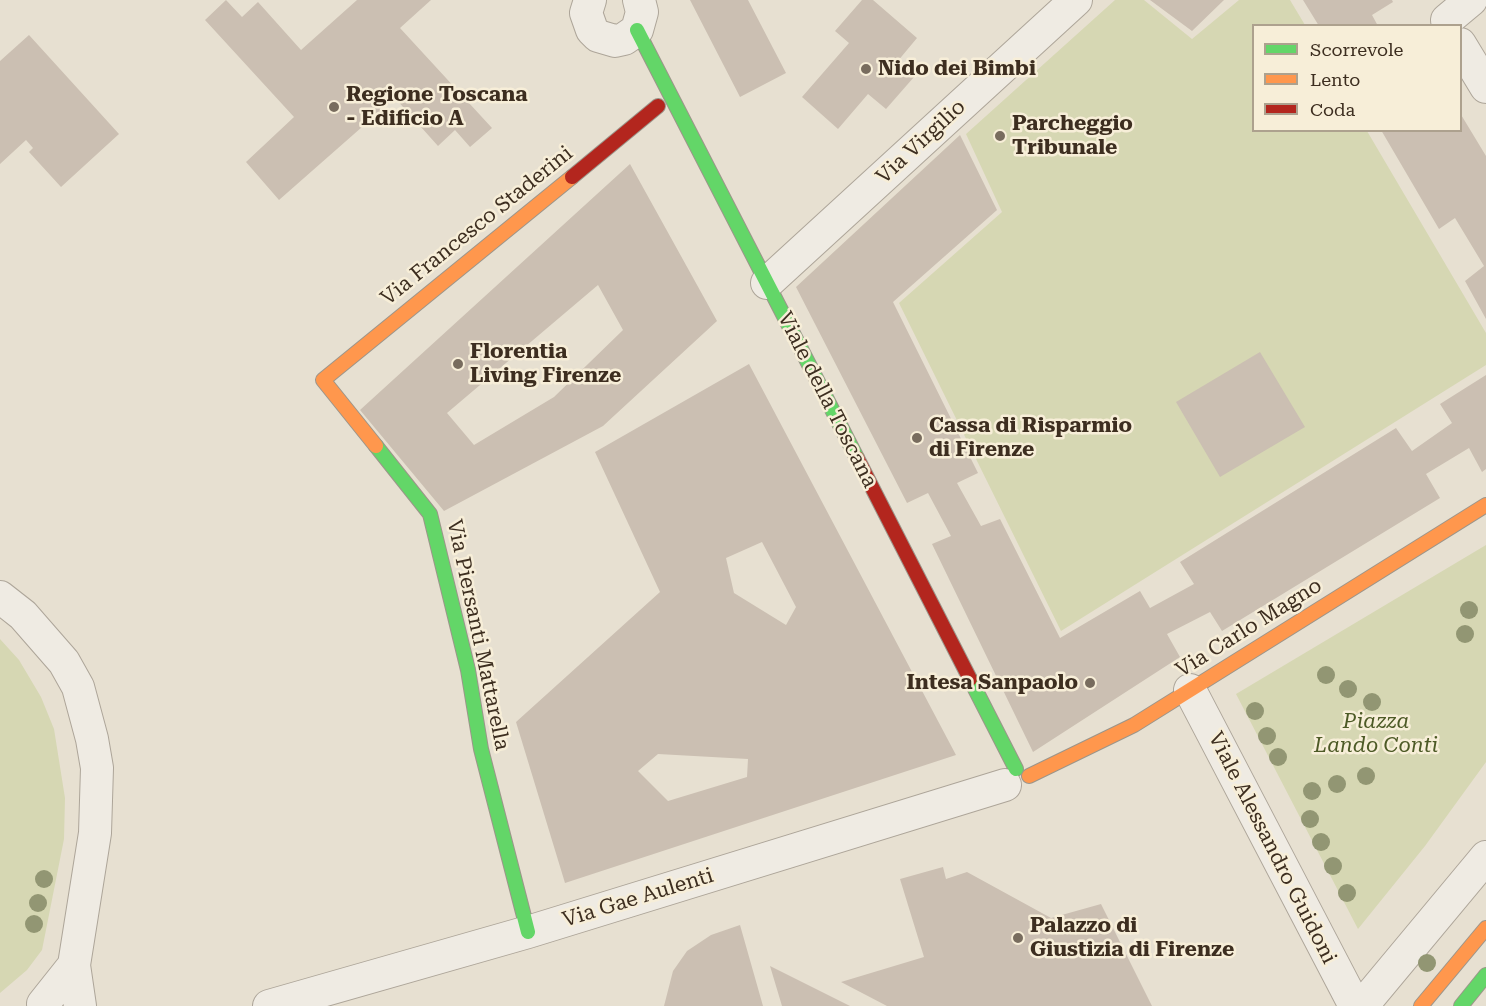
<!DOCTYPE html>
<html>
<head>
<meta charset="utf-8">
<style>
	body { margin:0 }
	#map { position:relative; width:1486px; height:1006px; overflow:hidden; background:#e7e0d1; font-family:"Roboto Serif",serif }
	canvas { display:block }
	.legend { position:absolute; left:1252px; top:24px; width:210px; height:108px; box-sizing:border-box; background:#f7eed8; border:2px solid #ada18e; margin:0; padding:8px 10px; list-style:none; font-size:18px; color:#3d2e20 }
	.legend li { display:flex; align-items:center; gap:12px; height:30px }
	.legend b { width:30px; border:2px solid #ada18e }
</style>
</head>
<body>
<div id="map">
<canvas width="1486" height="1006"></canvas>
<ul class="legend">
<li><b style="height:8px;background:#63d668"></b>Scorrevole</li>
<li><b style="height:8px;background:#ff974d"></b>Lento</li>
<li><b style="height:8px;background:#b3261e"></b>Coda</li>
</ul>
</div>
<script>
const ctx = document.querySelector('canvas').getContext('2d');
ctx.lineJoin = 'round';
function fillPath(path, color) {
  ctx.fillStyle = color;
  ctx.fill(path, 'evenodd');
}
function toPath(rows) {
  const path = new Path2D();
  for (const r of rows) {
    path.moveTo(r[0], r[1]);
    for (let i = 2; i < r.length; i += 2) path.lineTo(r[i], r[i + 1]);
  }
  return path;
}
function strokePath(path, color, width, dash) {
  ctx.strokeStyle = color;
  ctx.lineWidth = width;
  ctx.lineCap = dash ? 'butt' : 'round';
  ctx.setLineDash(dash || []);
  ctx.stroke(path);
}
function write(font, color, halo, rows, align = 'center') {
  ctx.font = font + ' "Roboto Serif",serif';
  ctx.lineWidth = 5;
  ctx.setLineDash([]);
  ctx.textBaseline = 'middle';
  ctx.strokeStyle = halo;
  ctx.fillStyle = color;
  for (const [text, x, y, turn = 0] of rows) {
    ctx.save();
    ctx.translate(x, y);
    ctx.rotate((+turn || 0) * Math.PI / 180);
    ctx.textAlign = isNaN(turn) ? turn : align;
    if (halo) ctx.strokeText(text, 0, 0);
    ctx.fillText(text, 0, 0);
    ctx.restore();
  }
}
fillPath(toPath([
	[1115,0,1144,0,1192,39,1239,0,1290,0,1305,25,1254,26,1254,130,1367,131,1486,333,1486,365,1061,631,899,303,1002,212,966,134],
	[1486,545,1486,762,1425,846,1358,929,1236,694],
	[0,639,19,660,41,697,54,729,65,798,64,839,42,950,27,970,0,993]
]), '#d6d7b3');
fillPath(toPath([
	[226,0,242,17,258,2,301,50,357,0,431,0,400,28,492,128,470,147,455,130,438,146,395,98,279,200,246,162,294,117,205,20],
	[690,0,748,0,786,73,740,97],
	[862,0,873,0,917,38,897,62,914,77,886,109,868,94,838,129,802,97,849,43,835,31],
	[1150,0,1224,0,1192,31],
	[1303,0,1392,0,1393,2,1372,15,1378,26,1319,26],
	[29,35,119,134,61,187,29,152,33,148,26,140,0,164,0,61],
	[1460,113,1486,156,1486,319,1465,281,1484,266,1455,218,1439,229,1381,130,1460,130],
	[960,135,997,210,893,302,978,473,957,483,981,526,1000,519,1060,638,1140,591,1150,608,1194,584,1180,562,1396,428,1412,451,1452,423,1440,404,1486,375,1486,469,1482,472,1469,448,1426,474,1440,498,1222,631,1210,612,1167,634,1180,657,1033,752,932,544,951,536,928,493,907,503,796,287],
	[630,164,717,321,603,426,444,511,360,410],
	[598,285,623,330,554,397,474,445,447,413],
	[1260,352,1305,427,1220,477,1176,402],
	[749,364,956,755,565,883,516,722,660,592,595,452],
	[762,542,796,607,786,625,734,593,726,558],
	[658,754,748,759,747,777,668,801,638,771],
	[943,867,946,879,967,872,1051,918,1101,904,1152,1006,887,1006,841,982,924,957,900,879],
	[740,925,763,1006,664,1006,673,971,687,951,711,935],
	[770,966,850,1006,782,1006]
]), '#cbbfb2');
const street = toPath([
	[590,0,586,13,592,30,598,36,615,41,624,39,637,30,642,12,639,0],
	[1447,20,1471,0],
	[1460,44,1486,87],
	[767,283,1076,0],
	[0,597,23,615,64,662,78,687,92,739,97,768,95,833,74,965,80,1006],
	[1190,690,1355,1006],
	[43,1004,74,965],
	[269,1006,528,932,1005,785],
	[1362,1006,1486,857]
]);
const fast = toPath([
	[637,30,857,458],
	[376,446,430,514,468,670,481,749,528,932],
	[970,679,1016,769],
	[1461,1006,1486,975]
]);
const slow = toPath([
	[376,446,323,380,572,177],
	[1029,776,1134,725,1486,505],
	[1421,1006,1486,928]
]);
const jam = toPath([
	[572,177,658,106],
	[857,458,970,679]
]);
strokePath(street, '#ada599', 34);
strokePath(fast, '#9c958a', 16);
strokePath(slow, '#9c958a', 16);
strokePath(jam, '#9c958a', 16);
strokePath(street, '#efebe3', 32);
strokePath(fast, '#63d668', 14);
strokePath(slow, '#ff974d', 14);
strokePath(jam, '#b3261e', 14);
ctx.fillStyle = '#929673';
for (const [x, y] of [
	[1469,610],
	[1465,634],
	[1326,675],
	[1348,689],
	[1372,702],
	[1255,711],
	[1267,736],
	[1278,757],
	[1366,776],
	[1337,784],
	[1312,791],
	[1310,819],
	[1321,842],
	[1333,866],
	[44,879],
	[1347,893],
	[38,903],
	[34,924],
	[1427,963]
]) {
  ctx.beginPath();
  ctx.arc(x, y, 9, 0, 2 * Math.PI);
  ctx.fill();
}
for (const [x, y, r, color] of [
	[866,69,6,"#786c5e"],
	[334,107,6,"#786c5e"],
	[1000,136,6,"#786c5e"],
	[458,364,6,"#786c5e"],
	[917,438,6,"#786c5e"],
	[1090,683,6,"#786c5e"],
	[1018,938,6,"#786c5e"]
]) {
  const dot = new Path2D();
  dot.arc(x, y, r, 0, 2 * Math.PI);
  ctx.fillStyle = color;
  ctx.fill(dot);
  strokePath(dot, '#f7eed8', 2);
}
write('bold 21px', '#3d2e20', '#f7eed8', [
	["Nido dei Bimbi",878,69],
	["Regione Toscana",346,95],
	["- Edificio A",346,119],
	["Parcheggio",1012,124],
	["Tribunale",1012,148],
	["Florentia",470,352],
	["Living Firenze",470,376],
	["Cassa di Risparmio",929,426],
	["di Firenze",929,450],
	["Intesa Sanpaolo",1078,683,"right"],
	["Palazzo di",1030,926],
	["Giustizia di Firenze",1030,950]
], 'left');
write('21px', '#3d2e20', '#f7eed8', [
	["Via Virgilio",921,142,-43],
	["Via Francesco Staderini",477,226,-39],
	["Viale della Toscana",827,400,63],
	["Via Carlo Magno",1249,628,-32],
	["Via Piersanti Mattarella",478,635,78],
	["Viale Alessandro Guidoni",1272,848,63],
	["Via Gae Aulenti",638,898,-17]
]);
write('italic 21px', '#4d5a26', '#f7eed8', [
	["Piazza",1376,722],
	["Lando Conti",1376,746]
]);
</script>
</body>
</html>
